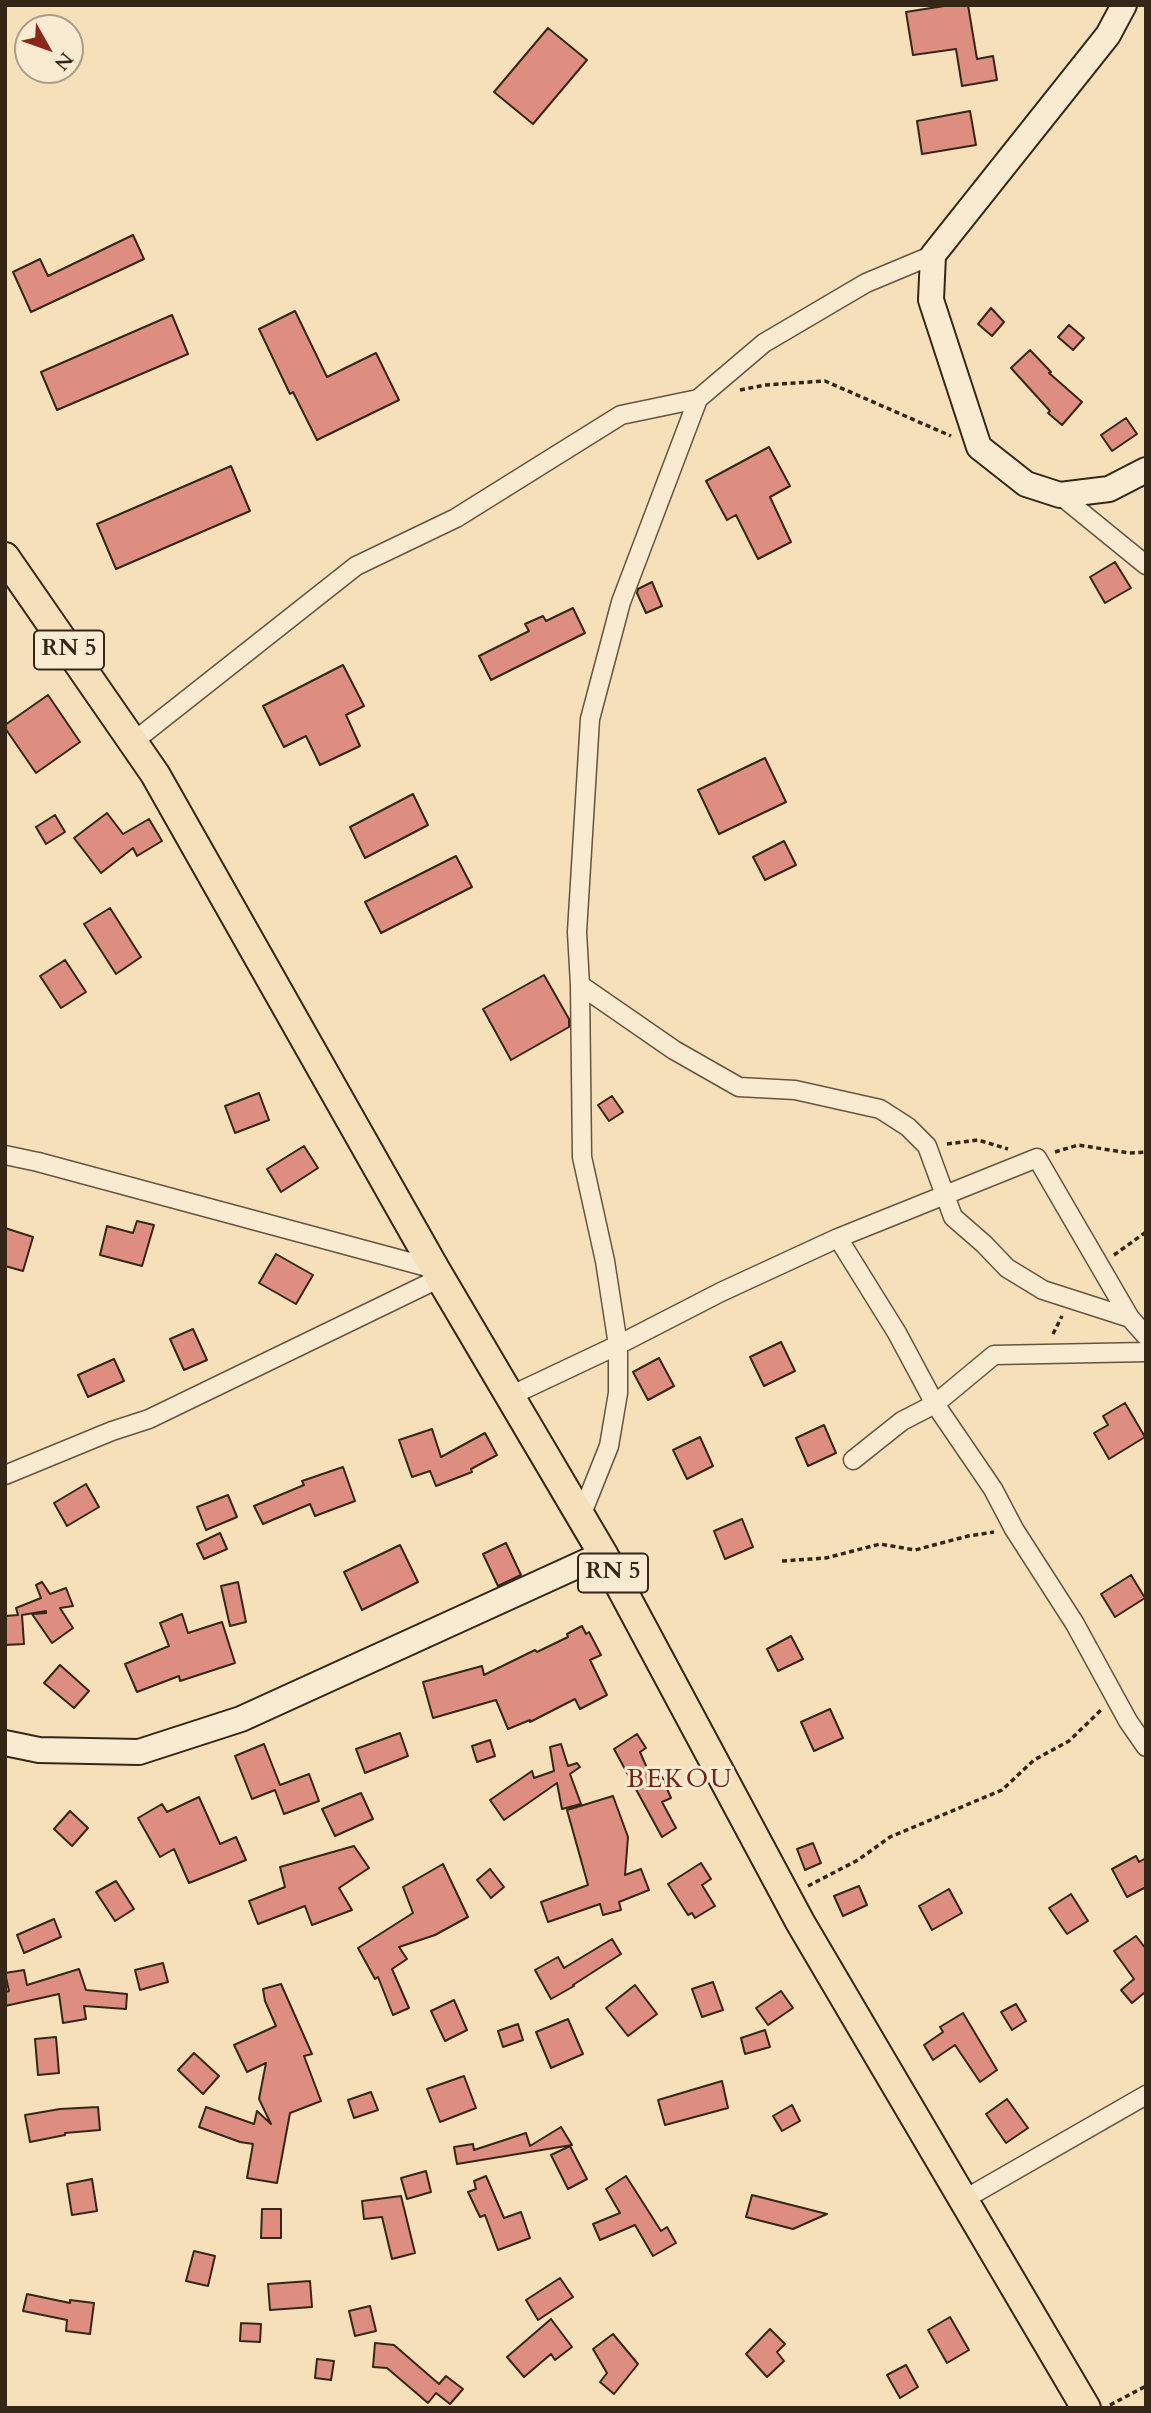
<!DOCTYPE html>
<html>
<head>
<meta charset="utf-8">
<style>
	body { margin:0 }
	#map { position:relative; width:1151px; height:2413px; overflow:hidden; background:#f6e0ba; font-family:Cardo,serif }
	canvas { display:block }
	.frame { position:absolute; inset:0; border:7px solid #352718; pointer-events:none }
	.north { position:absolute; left:14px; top:14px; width:70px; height:70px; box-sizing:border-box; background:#f9ebd2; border:2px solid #ab9d88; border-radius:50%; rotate:130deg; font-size:19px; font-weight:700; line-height:28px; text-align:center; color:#352718 }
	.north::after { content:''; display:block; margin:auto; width:24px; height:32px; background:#8f2418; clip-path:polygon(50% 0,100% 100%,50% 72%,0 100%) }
</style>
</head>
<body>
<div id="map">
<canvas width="1151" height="2413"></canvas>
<div class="frame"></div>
<div class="north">N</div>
</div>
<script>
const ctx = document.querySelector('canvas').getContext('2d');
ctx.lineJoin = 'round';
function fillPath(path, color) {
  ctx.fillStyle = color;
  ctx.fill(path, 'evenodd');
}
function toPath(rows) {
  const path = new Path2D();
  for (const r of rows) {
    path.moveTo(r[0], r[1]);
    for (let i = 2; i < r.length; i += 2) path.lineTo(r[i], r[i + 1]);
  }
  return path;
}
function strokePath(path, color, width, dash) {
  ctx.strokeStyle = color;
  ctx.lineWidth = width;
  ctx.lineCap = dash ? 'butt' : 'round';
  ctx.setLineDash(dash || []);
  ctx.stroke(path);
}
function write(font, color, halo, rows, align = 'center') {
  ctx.font = font + ' Cardo,serif';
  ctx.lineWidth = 6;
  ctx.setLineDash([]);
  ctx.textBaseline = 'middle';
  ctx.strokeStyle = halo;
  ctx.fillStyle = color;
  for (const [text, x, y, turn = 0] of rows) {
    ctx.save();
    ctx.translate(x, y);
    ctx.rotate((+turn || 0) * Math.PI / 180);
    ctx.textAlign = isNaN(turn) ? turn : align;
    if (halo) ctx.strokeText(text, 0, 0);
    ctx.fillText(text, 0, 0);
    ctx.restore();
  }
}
const building = toPath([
	[950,5,968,5,977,59,993,56,997,80,962,86,956,49,913,55,906,12,950,5],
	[548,28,587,60,533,124,494,92,548,28],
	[970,111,976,145,922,154,917,121,970,111],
	[133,235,144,259,31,312,13,272,40,259,48,276,133,235],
	[991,308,1004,322,992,336,978,324,991,308],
	[295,311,327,377,376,353,399,400,317,440,293,392,290,394,259,329,295,311],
	[172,315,188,354,57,410,41,372,172,315],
	[1069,325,1084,338,1073,350,1058,337,1069,325],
	[1030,350,1051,372,1049,373,1082,402,1062,425,1048,413,1050,411,1011,368,1030,350],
	[1126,418,1137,434,1112,451,1101,435,1126,418],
	[769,447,790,486,770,497,791,542,758,559,736,515,727,520,706,481,769,447],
	[231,466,250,511,116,569,97,524,231,466],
	[1115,562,1131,588,1105,603,1090,577,1115,562],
	[652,582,662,606,646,613,637,593,638,589,652,582],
	[573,608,585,633,491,680,479,656,529,631,525,624,543,616,546,621,573,608],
	[343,665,364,706,346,715,360,746,320,765,306,736,284,747,263,706,343,665],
	[48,695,80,742,36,773,5,728,5,725,48,695],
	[765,758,786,802,719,834,698,790,765,758],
	[413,794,428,825,365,858,350,827,413,794],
	[107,813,123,834,149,819,162,841,137,856,133,848,101,873,74,838,107,813],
	[55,815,65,832,46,844,36,827,55,815],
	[784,841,796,865,765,880,753,857,784,841],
	[456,856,472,887,381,933,365,902,456,856],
	[110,908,141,957,116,974,84,924,110,908],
	[65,960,86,992,61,1008,40,976,65,960],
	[544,975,569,1019,569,1027,511,1060,483,1009,544,975],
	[259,1093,269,1120,235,1133,225,1106,259,1093],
	[612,1096,623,1112,609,1121,598,1105,612,1096],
	[304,1146,318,1168,281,1192,267,1169,304,1146],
	[137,1221,154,1225,142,1266,100,1255,107,1226,133,1233,137,1221],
	[5,1228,33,1237,23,1271,5,1266,5,1228],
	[276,1254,313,1275,296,1304,259,1283,276,1254],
	[193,1329,207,1360,184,1370,170,1339,193,1329],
	[781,1342,795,1371,764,1386,750,1357,781,1342],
	[659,1358,674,1386,648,1400,633,1372,659,1358],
	[114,1359,124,1381,88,1397,78,1375,114,1359],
	[1125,1403,1145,1437,1109,1459,1094,1433,1108,1425,1103,1416,1125,1403],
	[824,1425,836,1453,808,1466,796,1438,824,1425],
	[432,1429,441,1457,485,1433,497,1455,471,1469,472,1472,436,1486,430,1471,412,1477,399,1440,432,1429],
	[700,1437,713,1466,687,1479,673,1450,700,1437],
	[343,1467,355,1501,315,1516,310,1504,263,1524,254,1506,304,1485,302,1481,343,1467],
	[86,1484,99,1507,67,1526,54,1503,86,1484],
	[228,1495,237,1517,206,1530,197,1507,228,1495],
	[742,1519,753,1547,725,1559,714,1531,742,1519],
	[220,1533,227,1549,204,1559,197,1544,220,1533],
	[506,1543,521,1575,498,1586,483,1554,506,1543],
	[400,1545,418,1582,362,1610,344,1572,400,1545],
	[1131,1575,1145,1598,1115,1617,1101,1594,1131,1575],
	[42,1582,50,1594,66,1588,73,1606,60,1608,73,1628,52,1643,32,1614,46,1613,46,1611,22,1615,24,1644,5,1645,5,1616,18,1615,16,1608,41,1598,36,1585,42,1582],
	[238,1582,246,1622,230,1626,221,1586,238,1582],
	[182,1614,188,1633,222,1622,235,1663,180,1681,179,1676,137,1692,125,1664,169,1646,160,1623,182,1614],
	[582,1626,586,1634,589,1632,601,1655,590,1660,607,1695,580,1709,575,1699,530,1722,530,1720,508,1729,496,1700,433,1718,423,1682,482,1666,484,1675,535,1650,537,1652,568,1637,567,1634,582,1626],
	[791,1636,803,1659,778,1671,767,1649,791,1636],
	[60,1665,89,1691,74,1708,44,1683,60,1665],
	[830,1709,843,1738,814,1751,801,1722,830,1709],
	[400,1733,408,1756,365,1773,356,1749,400,1733],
	[637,1734,646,1748,640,1752,653,1782,662,1777,671,1798,662,1802,676,1828,662,1837,614,1749,637,1734],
	[490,1740,495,1756,477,1762,472,1746,490,1740],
	[264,1744,280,1785,309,1774,319,1801,284,1814,275,1790,252,1799,235,1756,264,1744],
	[561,1744,568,1766,577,1763,580,1767,570,1774,581,1804,562,1809,557,1783,504,1820,490,1800,532,1771,534,1778,554,1771,550,1747,561,1744],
	[361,1793,373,1819,335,1836,322,1809,361,1793],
	[613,1796,628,1837,625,1875,641,1869,649,1890,619,1902,621,1910,603,1915,600,1904,548,1922,541,1902,588,1885,567,1810,613,1796],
	[199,1797,220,1844,236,1837,246,1860,189,1883,174,1849,160,1857,138,1818,162,1804,167,1812,199,1797],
	[70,1811,88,1828,72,1846,54,1829,70,1811],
	[813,1843,821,1863,805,1870,797,1849,813,1843],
	[354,1846,369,1868,339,1888,352,1910,312,1925,305,1906,258,1924,249,1901,285,1887,280,1867,354,1846],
	[1136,1856,1139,1862,1146,1858,1146,1887,1127,1897,1112,1869,1136,1856],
	[701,1863,711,1879,702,1885,715,1906,695,1918,692,1913,688,1915,668,1884,701,1863],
	[443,1864,468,1917,435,1935,399,1947,407,1959,392,1969,409,2008,393,2015,378,1977,375,1979,358,1948,413,1913,403,1887,443,1864],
	[490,1869,504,1887,491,1898,477,1880,490,1869],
	[116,1881,134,1909,115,1921,96,1892,116,1881],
	[859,1886,867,1905,843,1916,834,1896,859,1886],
	[949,1889,962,1913,932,1930,919,1906,949,1889],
	[1071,1894,1088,1921,1067,1934,1049,1908,1071,1894],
	[54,1919,61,1937,24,1953,17,1935,54,1919],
	[1136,1936,1146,1949,1146,1996,1144,1993,1132,2003,1121,1990,1134,1979,1114,1951,1136,1936],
	[612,1939,621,1954,573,1985,574,1986,551,1999,535,1970,558,1957,564,1968,612,1939],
	[163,1963,168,1982,140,1990,135,1970,163,1963],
	[79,1969,86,1990,127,1994,126,2009,84,2006,86,2019,63,2023,59,1994,5,2006,5,1992,9,1991,5,1973,24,1970,27,1985,79,1969],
	[713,1982,723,2010,702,2017,692,1989,713,1982],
	[281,1984,312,2054,304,2056,321,2101,290,2113,277,2183,247,2178,253,2144,240,2142,199,2127,206,2107,254,2124,257,2111,271,2124,259,2099,266,2063,247,2072,234,2045,276,2026,265,2001,263,1989,281,1984],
	[635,1985,657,2014,628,2036,606,2008,635,1985],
	[781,1991,793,2008,768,2025,756,2008,781,1991],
	[454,2000,467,2030,445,2041,431,2011,454,2000],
	[1016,2004,1026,2021,1012,2030,1001,2012,1016,2004],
	[963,2013,997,2070,980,2082,955,2045,933,2060,924,2045,943,2032,940,2027,963,2013],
	[568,2019,583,2054,551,2068,536,2032,568,2019],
	[518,2024,523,2040,503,2047,498,2031,518,2024],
	[765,2030,770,2047,745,2054,741,2038,765,2030],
	[56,2037,59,2073,38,2075,35,2039,56,2037],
	[194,2053,219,2076,203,2094,178,2070,194,2053],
	[464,2076,476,2108,440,2122,427,2089,464,2076],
	[722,2081,728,2108,665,2125,658,2100,722,2081],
	[371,2092,378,2110,354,2118,348,2100,371,2092],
	[1007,2099,1028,2128,1006,2143,986,2114,1007,2099],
	[792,2105,800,2121,782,2131,773,2116,792,2105],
	[98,2107,100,2130,65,2133,65,2135,30,2142,25,2115,60,2109,98,2107],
	[561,2127,572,2145,457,2164,454,2147,473,2144,474,2150,526,2133,530,2146,561,2127],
	[570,2146,587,2179,568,2189,551,2155,570,2146],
	[426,2171,431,2192,407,2199,401,2178,426,2171],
	[486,2176,504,2218,521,2212,530,2238,498,2250,485,2215,480,2217,468,2192,476,2189,474,2181,486,2176],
	[626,2176,661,2231,667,2227,676,2243,653,2256,635,2225,600,2240,593,2224,620,2213,606,2189,626,2176],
	[92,2179,97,2211,72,2215,67,2184,92,2179],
	[752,2195,827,2214,793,2229,746,2217,752,2195],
	[401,2196,415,2253,392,2259,382,2217,364,2219,362,2201,401,2196],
	[262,2209,281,2209,281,2238,261,2238,262,2209],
	[194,2251,215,2256,208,2286,186,2281,194,2251],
	[560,2278,573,2297,538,2320,526,2300,560,2278],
	[310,2281,312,2307,270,2310,268,2284,310,2281],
	[27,2294,70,2303,70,2300,94,2303,90,2334,66,2331,67,2320,23,2311,27,2294],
	[370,2306,376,2331,355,2336,349,2311,370,2306],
	[950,2317,969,2350,947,2363,928,2330,950,2317],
	[551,2319,572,2347,555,2360,551,2354,524,2377,507,2357,551,2319],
	[241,2323,261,2324,260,2342,240,2341,241,2323],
	[770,2329,785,2344,777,2352,784,2361,767,2377,746,2354,770,2329],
	[613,2334,638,2364,614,2394,600,2382,607,2373,593,2349,613,2334],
	[375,2343,394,2345,439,2384,446,2376,463,2389,450,2404,436,2393,428,2403,387,2368,373,2367,375,2343],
	[317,2359,334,2361,331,2380,315,2378,317,2359],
	[906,2365,918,2387,900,2398,887,2375,906,2365]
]);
fillPath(building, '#dd8e81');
strokePath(building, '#352718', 2);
const street = toPath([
	[933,255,866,283,764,343,698,399,621,602,590,719,577,932,580,985,674,1050,739,1087,795,1090,880,1109,908,1127,927,1146,953,1217,984,1244,1007,1268,1043,1290,1130,1318,1146,1336],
	[1060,495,1146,565],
	[133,742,356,566,456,518,621,415,698,399],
	[580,985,582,1157,605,1261,618,1345,618,1393,609,1446,581,1516],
	[5,1155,38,1162,435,1269],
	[838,1238,897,1333,935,1404,902,1421,853,1460],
	[1146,1352,994,1355,935,1404,993,1489,1014,1529,1075,1624,1128,1721,1146,1747],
	[510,1396,618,1345,721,1292,838,1238,1037,1158,1130,1318],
	[5,1475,112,1431,149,1419,440,1278],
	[963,2200,1146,2095]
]);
const secondary = toPath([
	[1124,5,1108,35,933,255,931,300,979,447,1026,484,1060,495,1109,489,1146,470],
	[5,1743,39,1750,139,1752,241,1719,603,1554]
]);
const primary = toPath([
	[5,557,155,774,435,1269,603,1554,800,1922,1086,2408]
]);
strokePath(street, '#655540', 21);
strokePath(secondary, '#352718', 28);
strokePath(primary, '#352718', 32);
strokePath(toPath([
	[740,390,765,385,825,381,951,436],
	[947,1144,978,1140,1008,1149],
	[1055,1152,1078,1145,1129,1153,1146,1152],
	[1114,1255,1146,1232],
	[1053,1334,1062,1316],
	[782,1561,826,1558,880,1544,915,1550,968,1536,994,1532],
	[808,1886,858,1860,890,1837,1002,1790,1034,1760,1069,1741,1101,1710],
	[1110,2405,1146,2386]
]), '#352718', 3.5, [5, 3.5]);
strokePath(street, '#f9ebd2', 18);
strokePath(secondary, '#f9ebd2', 24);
strokePath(primary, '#f6e0ba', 28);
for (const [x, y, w] of [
	[69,650,70],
	[613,1573,70]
]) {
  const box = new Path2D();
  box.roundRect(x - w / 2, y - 19.5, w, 39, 5);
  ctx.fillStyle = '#f9ebd2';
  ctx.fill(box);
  strokePath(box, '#352718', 2);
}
write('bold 23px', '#352718', null, [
	["RN 5",69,650],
	["RN 5",613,1573]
]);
ctx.letterSpacing = '2px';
write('26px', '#7a1f14', '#f9ebd2', [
	["BEKOU",680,1781]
]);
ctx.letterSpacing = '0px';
</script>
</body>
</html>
